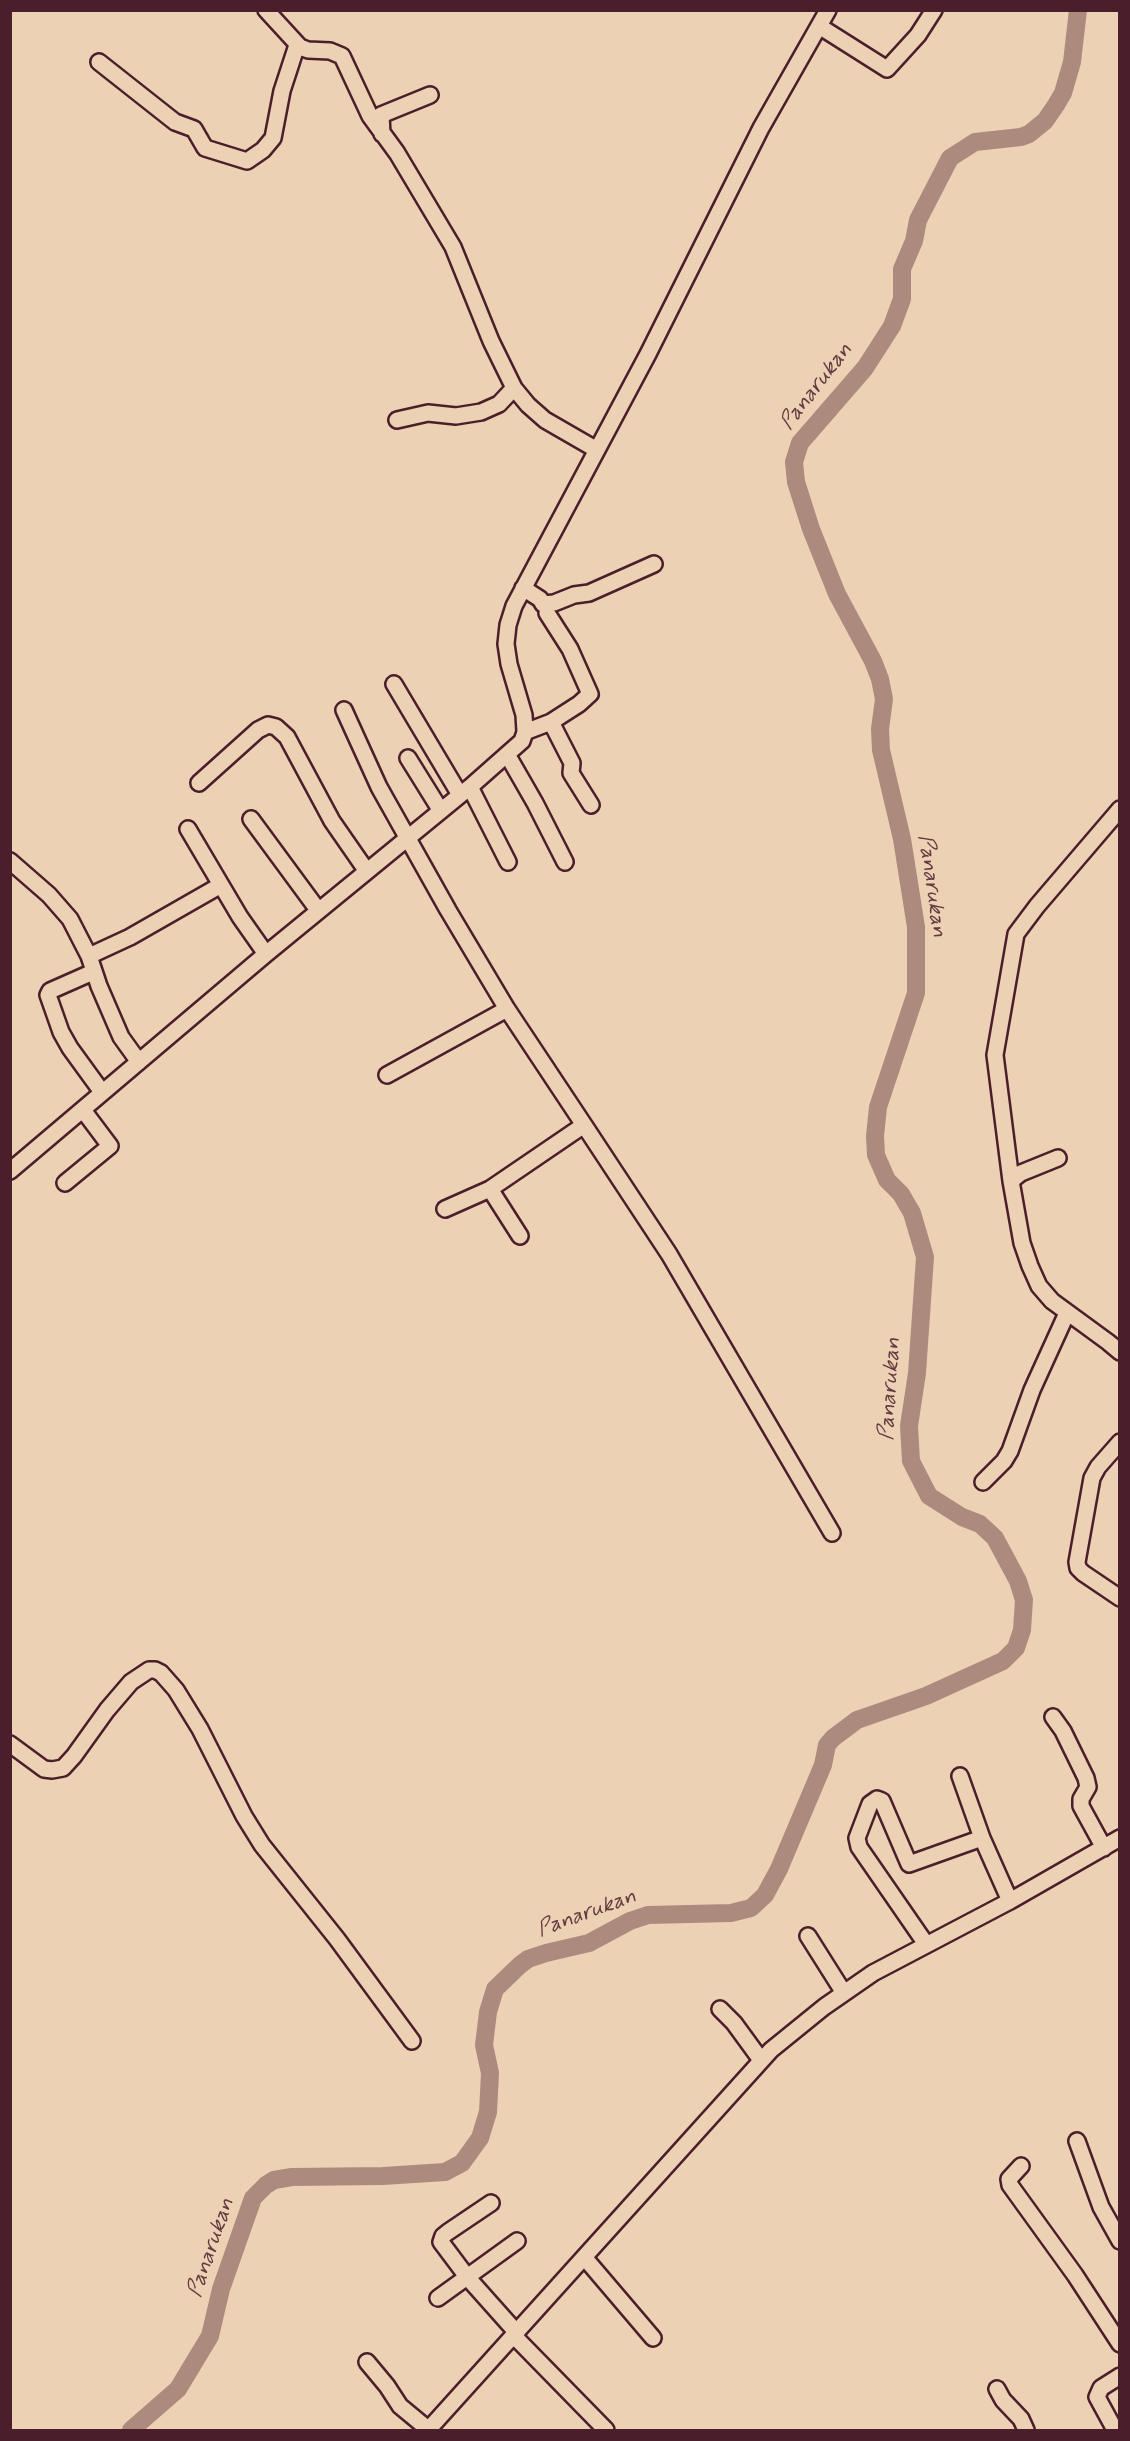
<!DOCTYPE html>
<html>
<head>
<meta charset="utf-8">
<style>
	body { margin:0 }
	#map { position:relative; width:1130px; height:2441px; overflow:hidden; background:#edd1b4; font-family:Mynerve,sans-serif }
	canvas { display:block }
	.frame { position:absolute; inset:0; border:12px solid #4a1f2b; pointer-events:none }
</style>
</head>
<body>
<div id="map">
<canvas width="1130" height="2441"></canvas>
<div class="frame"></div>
</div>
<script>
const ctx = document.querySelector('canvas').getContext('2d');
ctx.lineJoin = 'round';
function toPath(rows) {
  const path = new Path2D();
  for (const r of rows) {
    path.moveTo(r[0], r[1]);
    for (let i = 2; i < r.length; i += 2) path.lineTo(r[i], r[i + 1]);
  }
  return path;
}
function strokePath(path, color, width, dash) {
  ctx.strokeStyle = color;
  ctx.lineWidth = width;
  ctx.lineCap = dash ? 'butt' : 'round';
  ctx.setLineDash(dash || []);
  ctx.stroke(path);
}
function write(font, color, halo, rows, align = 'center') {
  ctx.font = font + ' Mynerve,sans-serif';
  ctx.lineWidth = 4.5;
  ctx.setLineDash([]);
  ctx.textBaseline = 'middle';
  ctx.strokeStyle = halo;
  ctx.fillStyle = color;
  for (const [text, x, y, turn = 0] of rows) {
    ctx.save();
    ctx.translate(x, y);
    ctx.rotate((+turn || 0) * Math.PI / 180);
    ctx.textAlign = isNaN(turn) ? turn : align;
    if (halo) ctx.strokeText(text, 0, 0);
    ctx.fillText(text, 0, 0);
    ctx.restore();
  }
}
strokePath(toPath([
	[131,2430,178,2389,210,2336,221,2289,253,2198,266,2185,274,2180,292,2177,383,2176,445,2172,462,2163,480,2138,488,2112,490,2073,484,2045,488,2012,495,1989,520,1965,528,1959,546,1953,589,1943,630,1921,648,1915,731,1913,751,1908,765,1895,779,1869,823,1765,827,1745,833,1738,857,1720,926,1696,1003,1661,1016,1648,1022,1630,1024,1600,1018,1581,995,1538,980,1524,962,1517,929,1496,911,1461,909,1426,917,1373,925,1257,912,1213,901,1194,887,1180,876,1155,875,1136,878,1107,916,993,916,927,902,839,881,750,880,729,884,699,880,679,873,661,837,594,811,529,796,482,794,462,800,443,865,368,892,326,902,299,902,269,914,241,918,220,950,158,975,142,1021,137,1029,134,1045,121,1056,105,1063,93,1072,62,1078,10]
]), '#ac8b7e', 18);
const minor = toPath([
	[266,10,300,47,308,50,330,51,342,56,370,116,397,153,453,247,491,341,514,388,528,405,545,420,597,450],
	[819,26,887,69,918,35,934,10],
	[99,62,175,122,194,129,205,148,247,161,263,150,273,138,282,91,297,45],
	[382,134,381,115,430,95],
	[397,420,428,413,456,416,481,412,499,404,514,388],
	[523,588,540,599,543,604,554,603,574,595,589,593,654,564],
	[394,684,460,795],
	[344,710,379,787,448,910,507,1009,584,1125,490,1189,445,1209],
	[551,722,572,763,571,773,591,805],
	[525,732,551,722,579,704,590,694,570,649,547,613],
	[508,756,535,803,565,862],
	[408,758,441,811],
	[199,783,258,730,268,725,276,727,287,737,332,821,366,870],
	[470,787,508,862],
	[1120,809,1037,906,1016,934,995,1055,1011,1181,1022,1243,1030,1266,1039,1286,1052,1301,1108,1342,1120,1352],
	[251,819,318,910],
	[188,829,240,917,266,954],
	[10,861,49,895,70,919,89,956,99,986,121,1037,139,1062],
	[89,956,130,937,221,885],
	[93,972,50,991,48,995,61,1032,70,1048,102,1092],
	[387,1075,507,1009],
	[584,1125,669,1254,832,1533],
	[10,1171,266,954,470,787,522,741,525,732,524,715,509,664,506,644,508,625,514,606,648,354,761,128,828,10],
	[1011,1181,1021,1173,1058,1158],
	[65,1183,110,1146,83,1110],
	[490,1189,520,1236],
	[1120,1442,1098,1467,1092,1478,1077,1562,1078,1568,1083,1573,1120,1598],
	[983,1482,1004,1461,1010,1451,1032,1390,1067,1313],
	[1053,1717,1063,1731,1086,1778,1088,1787,1081,1799,1081,1806,1104,1848],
	[10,1744,44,1769,52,1770,63,1768,74,1756,107,1710,131,1682,149,1670,155,1670,161,1673,176,1690,200,1729,244,1816,262,1845,337,1939,412,2041],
	[960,1776,982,1838,1010,1901],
	[808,1936,844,1993],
	[926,1944,859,1847,857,1838,870,1804,877,1799,882,1801,909,1864,982,1838],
	[720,2009,734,2023,761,2060],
	[1077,2141,1101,2207,1120,2241],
	[1021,2166,1009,2179,1010,2185,1075,2275,1120,2344],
	[491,2203,448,2232,443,2236,441,2242,468,2278,517,2333],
	[584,2257,653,2338],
	[438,2298,517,2241],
	[514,2336,606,2430],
	[367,2362,387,2386,400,2406,429,2430],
	[997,2389,1003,2400,1021,2419,1026,2430],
	[428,2430,771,2050,824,2007,873,1973,1010,1901,1120,1838],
	[1115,2430,1097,2397,1101,2388,1120,2376]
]);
strokePath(minor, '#4a1f2b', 20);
strokePath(minor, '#edd1b4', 15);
write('italic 22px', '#623a40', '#edd1b4', [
	["Panarukan",817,387,-52],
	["Panarukan",931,886,82],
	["Panarukan",891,1389,-86],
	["Panarukan",587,1914,-20],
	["Panarukan",212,2248,-71]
]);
</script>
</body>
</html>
